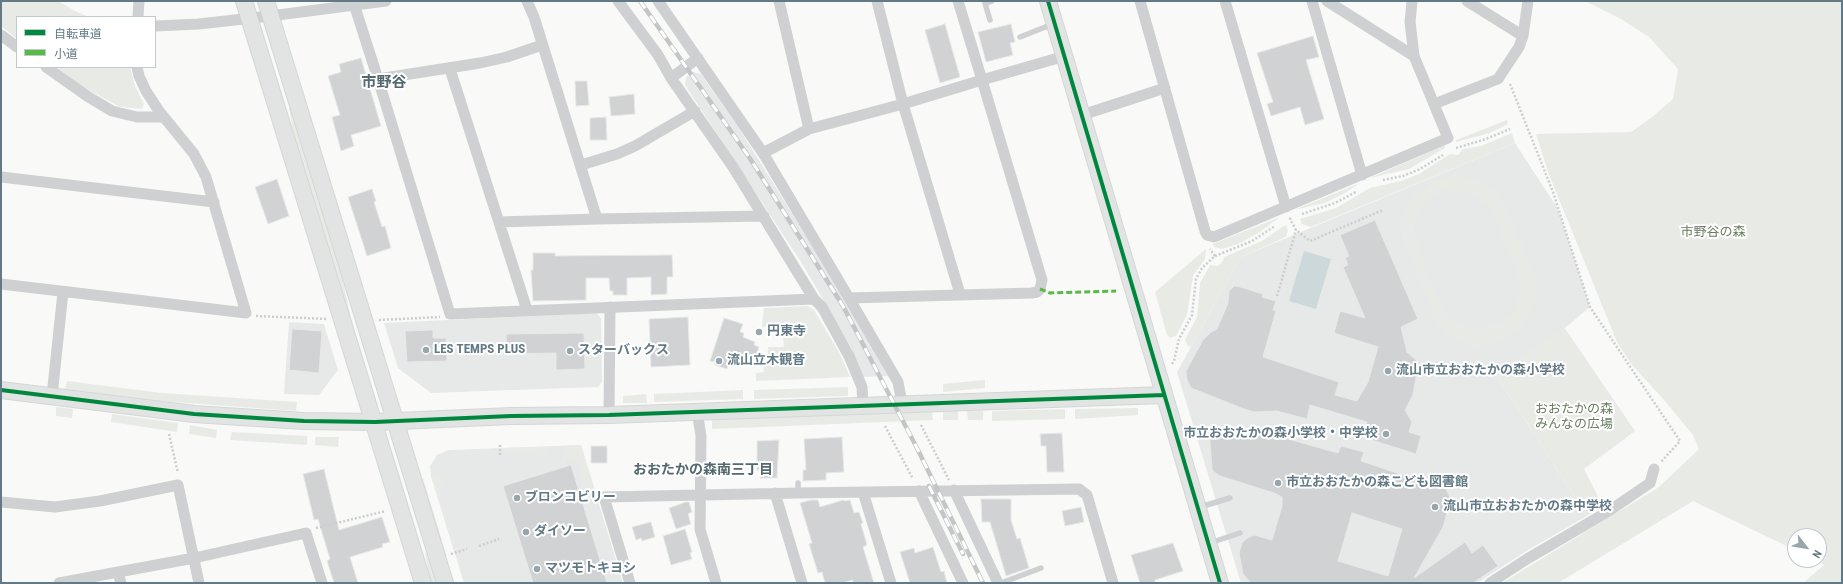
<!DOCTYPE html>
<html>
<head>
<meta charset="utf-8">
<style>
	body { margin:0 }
	#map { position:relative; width:1843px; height:584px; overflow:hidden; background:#f9f9f8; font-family:"Roboto Condensed","Noto Sans JP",sans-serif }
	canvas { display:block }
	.frame { position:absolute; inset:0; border:2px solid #627a85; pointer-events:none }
	.legend { position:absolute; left:16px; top:16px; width:140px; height:52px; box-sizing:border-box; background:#fff; border:1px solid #c0cace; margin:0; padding:5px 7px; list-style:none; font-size:12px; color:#627a85 }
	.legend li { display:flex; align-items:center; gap:8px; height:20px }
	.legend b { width:20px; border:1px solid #c0cace }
	.north { position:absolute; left:1787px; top:528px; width:40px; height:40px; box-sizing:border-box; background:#fff; border:1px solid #c0cace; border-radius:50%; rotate:121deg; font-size:11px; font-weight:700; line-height:16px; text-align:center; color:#627a85 }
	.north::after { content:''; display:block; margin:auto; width:14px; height:18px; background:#97a6ad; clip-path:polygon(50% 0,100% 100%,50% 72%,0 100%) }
</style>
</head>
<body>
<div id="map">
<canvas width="1843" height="584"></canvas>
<div class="frame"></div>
<ul class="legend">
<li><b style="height:5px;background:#00873e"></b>自転車道</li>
<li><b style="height:5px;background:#58b947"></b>小道</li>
</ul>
<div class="north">N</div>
</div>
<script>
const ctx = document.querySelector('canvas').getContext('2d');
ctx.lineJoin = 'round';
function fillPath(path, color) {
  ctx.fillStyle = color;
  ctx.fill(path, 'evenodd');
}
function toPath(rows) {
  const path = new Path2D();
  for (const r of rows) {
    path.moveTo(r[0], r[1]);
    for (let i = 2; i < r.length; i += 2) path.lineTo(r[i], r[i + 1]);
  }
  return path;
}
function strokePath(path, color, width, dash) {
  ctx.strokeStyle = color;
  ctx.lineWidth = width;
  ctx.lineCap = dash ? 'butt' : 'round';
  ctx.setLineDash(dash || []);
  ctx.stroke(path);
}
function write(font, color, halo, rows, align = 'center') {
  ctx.font = font + ' "Roboto Condensed","Noto Sans JP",sans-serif';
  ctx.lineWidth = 4;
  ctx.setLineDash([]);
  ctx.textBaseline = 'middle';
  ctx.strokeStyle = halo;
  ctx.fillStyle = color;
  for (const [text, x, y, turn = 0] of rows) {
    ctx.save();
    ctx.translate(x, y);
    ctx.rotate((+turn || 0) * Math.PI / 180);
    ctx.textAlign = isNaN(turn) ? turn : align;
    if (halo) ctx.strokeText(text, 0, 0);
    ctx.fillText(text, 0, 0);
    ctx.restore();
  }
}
fillPath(toPath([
	[693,72,701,74,740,130,824,264,890,376,863,377,851,347,801,262,685,85,686,77],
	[1515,143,1558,209,1590,307,1560,332,1495,374,1587,516,1528,550,1477,583,1241,583,1177,372,1241,257],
	[596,313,601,318,602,381,598,387,431,393,398,368,384,323],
	[289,322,324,324,338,370,319,395,284,394],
	[581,445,623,583,464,583,431,476,430,466,437,455,449,450]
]), '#e7e9e9');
fillPath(toPath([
	[1,1,58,1,75,11,89,17,17,17,17,39,1,26],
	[1585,1,1842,1,1842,583,1803,583,1824,565,1816,560,1819,560,1819,536,1795,536,1795,550,1693,501,1558,583,1502,583,1659,487,1699,449,1693,435,1664,400,1632,365,1617,342,1548,172,1536,134,1631,132,1652,117,1673,99,1678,69,1649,37,1621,19],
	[56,67,130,67,135,86,144,104,142,109,120,107,83,87],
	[289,108,291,108,341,272,354,332,297,153],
	[1507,120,1508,124,1490,133,1456,142,1456,140],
	[1512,133,1515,143,1311,227,1302,224,1300,219,1336,208,1370,188,1401,181,1419,174,1450,154,1458,155,1463,149,1481,146],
	[1445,145,1445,148,1409,169,1370,178],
	[1458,175,1482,183,1497,193,1534,273,1537,296,1517,332,1495,342,1475,346,1451,336,1435,320,1401,234,1402,216,1413,197,1436,180],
	[1442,190,1463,191,1480,198,1492,210,1520,279,1520,297,1514,310,1502,322,1489,328,1470,330,1451,320,1431,282,1420,253,1414,234,1414,222,1417,212,1425,202],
	[1360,183,1345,193,1325,203,1294,210],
	[1280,217,1260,232,1238,244,1222,249,1214,247,1213,244],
	[1285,225,1288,230,1286,237,1241,257,1191,347,1188,346,1185,340,1197,317,1200,283,1210,265,1218,266,1223,261,1224,257,1262,241],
	[1206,249,1205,259,1193,276,1187,315,1176,336,1170,338,1167,335,1155,292],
	[808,306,814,310,840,354,850,377,756,381,756,373,764,372,763,363,768,362,768,347,784,347,782,326,762,327,764,308],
	[1564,327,1635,431,1584,469,1603,506,1587,516,1495,374],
	[985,380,985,388,943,392,943,384],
	[67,381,162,393,297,402,296,411,159,401,65,389],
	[848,387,848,396,754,399,754,390],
	[743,390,743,399,654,402,654,394],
	[646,394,647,403,623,403,623,396],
	[56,407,73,409,72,418,56,416],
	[1138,408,1138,415,1075,419,1075,409],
	[1065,409,1065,419,992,421,992,411],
	[943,411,958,411,958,420,943,420],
	[967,411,983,411,983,420,968,420],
	[931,412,932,412,933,420,712,429,712,419],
	[112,414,178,423,177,432,111,422],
	[190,425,217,430,216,438,189,434],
	[232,432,307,436,307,445,230,440],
	[315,437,339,437,338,447,315,445],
	[581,445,594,487,587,489,578,462,574,463,571,458,565,460,566,462,557,465,563,458,564,446],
	[547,447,546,454,539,458,538,451,503,452,503,448],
	[436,474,444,479,445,482,437,485,437,487,446,485,447,486,437,489,456,548,466,545,467,547,454,551,431,476],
	[423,478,447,557,444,557,421,479],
	[429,552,438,583,431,583,425,553]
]), '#e8ebe5');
fillPath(toPath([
	[1304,251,1331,259,1316,309,1289,301]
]), '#ccd8d9');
const building = toPath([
	[945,24,960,77,940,83,925,30,945,24],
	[1011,24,1015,42,1010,43,1013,55,986,62,978,32,1011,24],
	[1313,36,1319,57,1306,60,1324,119,1305,125,1300,107,1271,116,1267,104,1273,102,1257,53,1313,36],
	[361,58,381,126,351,135,354,146,341,151,332,117,340,115,328,76,341,72,339,64,361,58],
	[575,81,587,81,589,105,576,106,575,81],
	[634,94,635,114,611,116,609,97,634,94],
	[606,117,607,140,590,140,590,118,606,117],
	[277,179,289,216,268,224,255,187,277,179],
	[372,189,376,201,374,202,382,227,385,226,391,248,367,256,348,197,372,189],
	[1375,220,1418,319,1401,327,1407,352,1417,361,1418,366,1413,395,1405,410,1412,422,1409,432,1421,436,1416,454,1362,437,1367,422,1310,405,1307,419,1277,411,1254,412,1244,409,1191,388,1187,380,1186,371,1203,340,1211,332,1217,329,1228,303,1229,291,1234,286,1237,286,1263,294,1262,297,1276,301,1273,310,1276,311,1263,357,1339,382,1335,395,1357,401,1368,382,1378,347,1334,333,1340,311,1365,318,1343,267,1348,265,1345,258,1349,256,1340,235,1375,220],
	[533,253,555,253,555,256,672,255,673,277,667,277,667,294,651,295,651,277,627,278,627,295,613,295,613,291,610,291,609,278,586,278,586,300,533,301,531,270,533,270,533,253],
	[688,317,690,365,651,367,649,319,688,317],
	[724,318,743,324,740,332,744,333,743,337,755,342,754,345,759,347,754,363,732,355,727,369,715,365,715,362,710,361,724,318],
	[292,329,322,331,319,373,289,370,292,329],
	[433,330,433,338,446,338,447,361,407,362,405,331,433,330],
	[584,333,585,369,556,370,556,353,507,354,506,334,584,333],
	[1259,432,1267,433,1338,453,1341,446,1364,452,1361,461,1409,477,1435,478,1443,483,1451,499,1443,527,1414,578,1465,542,1472,553,1483,545,1498,566,1473,583,1251,583,1243,574,1239,553,1242,543,1246,539,1254,535,1272,540,1282,506,1282,497,1274,493,1220,476,1214,472,1212,469,1210,443,1210,440,1218,435,1259,432],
	[1352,513,1402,529,1388,576,1338,561,1352,513],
	[1062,433,1064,472,1047,472,1046,446,1041,446,1040,434,1062,433],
	[842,437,844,472,826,473,826,480,803,481,803,470,806,470,804,439,842,437],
	[779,440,777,478,760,478,760,470,757,470,757,441,779,440],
	[591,446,607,446,607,463,591,463,591,446],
	[571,465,607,583,533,583,503,486,571,465],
	[324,469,339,530,382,517,390,542,382,544,383,547,350,557,358,583,334,583,327,561,330,559,318,519,314,520,303,474,324,469],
	[981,499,1011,499,1011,520,1017,539,1020,538,1029,568,1006,576,990,522,982,522,981,499],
	[810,500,818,500,820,507,843,500,845,501,850,500,854,513,859,512,863,523,861,524,867,545,863,547,874,583,853,583,853,580,842,583,825,583,822,572,818,573,813,557,809,544,812,543,800,503,810,500],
	[686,502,689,502,692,512,688,514,691,524,676,529,669,508,686,502],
	[1081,507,1084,522,1065,526,1062,511,1081,507],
	[651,522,655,537,642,541,641,538,636,540,632,527,651,522],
	[685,529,692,552,690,553,692,559,671,565,663,536,685,529],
	[1173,543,1183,571,1155,580,1155,583,1140,583,1131,555,1173,543],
	[933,547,941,572,944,571,947,583,910,583,900,552,914,548,915,553,933,547]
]);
fillPath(building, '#d0d2d3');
strokePath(building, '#e8e8e8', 1);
const secondary = toPath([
	[244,1,423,583],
	[266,1,445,583],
	[1048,1,1220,583],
	[1,390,194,414,304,421,375,422,511,416,609,415,1164,395]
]);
strokePath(secondary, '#d5d7d7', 18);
strokePath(toPath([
	[1510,84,1553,192,1590,307,1680,441,1661,462],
	[1456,148,1486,139,1510,129],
	[1383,180,1403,176,1420,169,1443,155],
	[1302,214,1335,203,1356,192],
	[1291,218,1290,219,1296,230,1310,241,1383,210],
	[1215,256,1252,241,1275,226],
	[1277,296,1296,230],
	[256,316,327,319],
	[379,320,440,317],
	[1172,364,1174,361,1179,339,1192,315,1196,279,1202,268,1215,256,1210,249],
	[921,425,949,480],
	[885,426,913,479],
	[169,434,178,473],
	[500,445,500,456],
	[316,528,386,511],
	[479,546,499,539],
	[451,554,467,549]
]), '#cccece', 2.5, [2, 2]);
strokePath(toPath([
	[990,20,985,3,992,1],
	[1020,37,1053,24],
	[798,483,798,493],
	[1200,507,1230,498],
	[1210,543,1240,533],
	[1001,583,1041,568]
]), '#ced0d1', 5.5);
strokePath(toPath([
	[353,1,378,79],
	[527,1,534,17,597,219,764,216],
	[658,1,763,153,849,298,1032,293,1037,292,1040,289,1042,280,982,80,1065,56],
	[779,1,809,129],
	[877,1,903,104,960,294],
	[1140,1,1205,231,1207,235,1214,237,1448,138,1414,56,1410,22,1412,1],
	[1225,1,1286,207],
	[1312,1,1362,175],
	[1327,1,1414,56],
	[1467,1,1523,36,1528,1],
	[138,17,139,1],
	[155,26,199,24,270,16,386,1],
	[1,35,17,47],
	[542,45,507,57,480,63,378,79,450,314,814,299,733,167,671,78,658,55,618,1],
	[46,67,87,96,112,111,137,117,164,117],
	[450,69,527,310],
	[671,78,698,58],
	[1434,104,1498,79,1519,47,1523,36],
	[1082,115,1165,88],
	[763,153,809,129,903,104,982,80,958,1],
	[581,165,617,154,635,146,695,111],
	[1,177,214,202],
	[499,222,597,219],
	[1,284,246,313,206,177,194,154,159,111,146,91,139,76,137,67],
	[849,298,898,382,902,403],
	[814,299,822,307,849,356,862,387,863,406],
	[52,396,63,292],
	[697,411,701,436,700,529,716,583],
	[609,415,610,307],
	[954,490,998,583],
	[919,491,963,583],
	[863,492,891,583],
	[775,493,802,583],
	[1,502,55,507,100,501,178,485,199,583],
	[118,573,121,583],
	[59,583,194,558,306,533,322,583],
	[630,583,604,497,798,493,1079,489,1087,495,1113,583],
	[1490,583,1527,559,1609,511,1650,483,1654,469]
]), '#ced0d1', 11);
strokePath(secondary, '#e2e3e3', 16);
const rail = toPath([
	[640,1,751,160,843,306,918,450,983,583],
	[929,486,963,554]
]);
strokePath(rail, '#c3c5c6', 4.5);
strokePath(rail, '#fff', 3, [9]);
strokePath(toPath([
	[1040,289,1050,293,1116,291]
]), '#58b947', 3, [6, 3]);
strokePath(toPath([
	[1048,1,1220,583],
	[1,390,194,414,304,421,375,422,511,416,609,415,1164,395]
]), '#00873e', 4);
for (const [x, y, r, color] of [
	[759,332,4,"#97a6ad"],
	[426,350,4,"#97a6ad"],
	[570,351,4,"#97a6ad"],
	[719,361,4,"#97a6ad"],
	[1388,371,4,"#97a6ad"],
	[1386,434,4,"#97a6ad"],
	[1278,483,4,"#97a6ad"],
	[517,498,4,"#97a6ad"],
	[1435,507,4,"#97a6ad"],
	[526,532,4,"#97a6ad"],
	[537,569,4,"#97a6ad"]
]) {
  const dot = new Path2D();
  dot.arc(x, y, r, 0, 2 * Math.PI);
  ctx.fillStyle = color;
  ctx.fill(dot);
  strokePath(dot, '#fff', 1.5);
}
write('13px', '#6a7b61', '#fff', [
	["市野谷の森",1713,233],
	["おおたかの森",1574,410],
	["みんなの広場",1574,425]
]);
write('bold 13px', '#627a85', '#fff', [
	["円東寺",767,332],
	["LES TEMPS PLUS",434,350],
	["スターバックス",578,351],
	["流山立木観音",727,361],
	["流山市立おおたかの森小学校",1396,371],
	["市立おおたかの森小学校・中学校",1378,434,"right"],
	["市立おおたかの森こども図書館",1286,483],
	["ブロンコビリー",525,498],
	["流山市立おおたかの森中学校",1443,507],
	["ダイソー",534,532],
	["マツモトキヨシ",545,569]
], 'left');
write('bold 14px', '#54686f', '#fff', [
	["おおたかの森南三丁目",703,470]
]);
write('bold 15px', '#54686f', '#fff', [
	["市野谷",384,83]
]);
</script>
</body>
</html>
